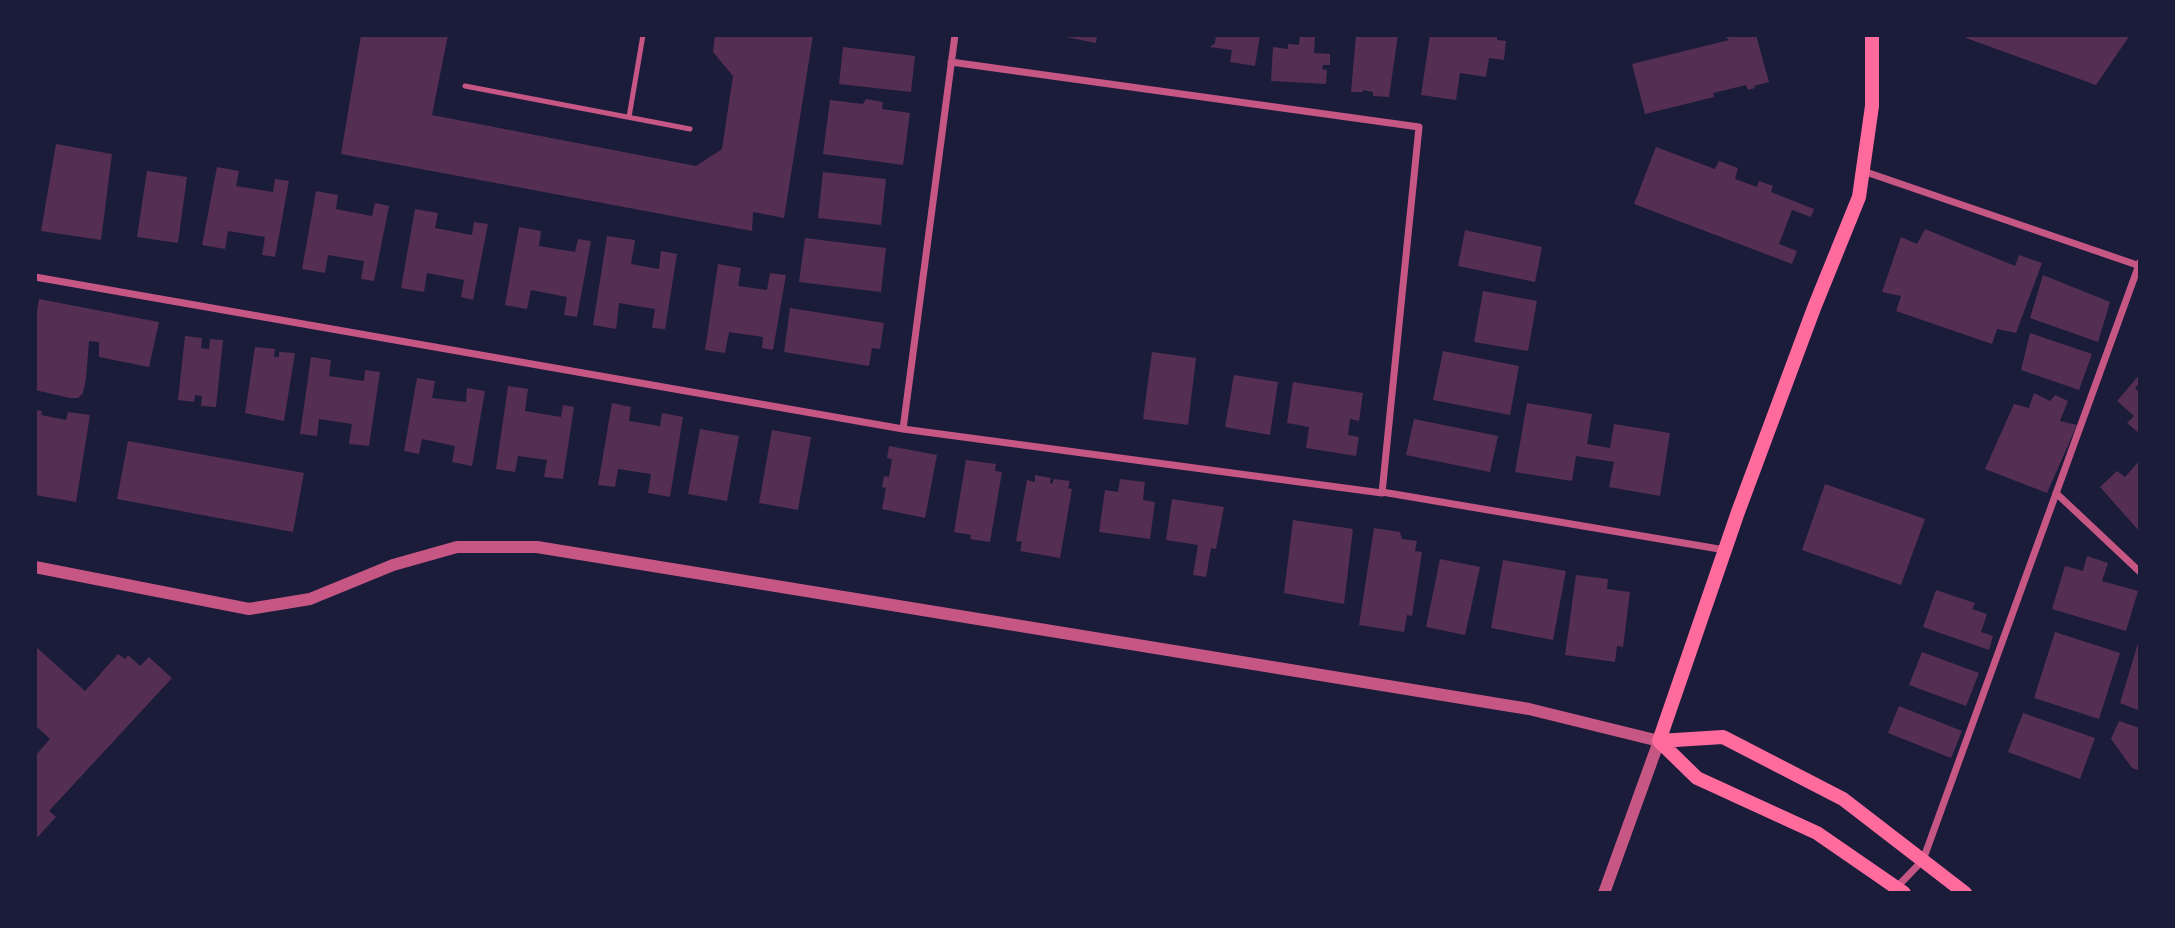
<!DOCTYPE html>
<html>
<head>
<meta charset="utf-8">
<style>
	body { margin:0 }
	#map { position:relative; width:2175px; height:928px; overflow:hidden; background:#1b1b3a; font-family:Montserrat,sans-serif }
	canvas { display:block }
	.frame { position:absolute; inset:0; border:37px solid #1b1b3a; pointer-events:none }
</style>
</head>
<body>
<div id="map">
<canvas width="2175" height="928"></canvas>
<div class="frame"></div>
</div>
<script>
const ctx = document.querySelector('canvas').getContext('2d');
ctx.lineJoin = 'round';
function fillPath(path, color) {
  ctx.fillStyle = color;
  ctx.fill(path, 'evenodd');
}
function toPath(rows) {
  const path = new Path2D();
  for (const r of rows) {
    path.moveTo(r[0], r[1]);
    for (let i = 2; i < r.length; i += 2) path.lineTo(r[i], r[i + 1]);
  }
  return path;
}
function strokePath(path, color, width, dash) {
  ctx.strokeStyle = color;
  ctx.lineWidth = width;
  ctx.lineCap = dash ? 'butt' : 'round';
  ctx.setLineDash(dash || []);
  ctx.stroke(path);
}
fillPath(toPath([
	[361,35,448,35,432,115,696,166,722,149,733,76,713,52,715,35,813,35,784,218,753,212,752,231,341,154],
	[1056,35,1097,35,1096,43],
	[1216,35,1260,35,1255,66,1230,62,1232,50,1210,47,1215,43],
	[1300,35,1315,36,1314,53,1330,54,1330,65,1323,65,1322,69,1327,70,1326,84,1271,81,1273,47,1288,49,1288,44,1299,45],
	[1356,35,1398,35,1389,97,1373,96,1373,92,1363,90,1363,92,1351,92],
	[1430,35,1497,35,1497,40,1506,41,1504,60,1489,58,1486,77,1460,73,1456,100,1421,95],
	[1733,35,1756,35,1769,82,1754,86,1755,88,1748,90,1746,85,1713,93,1714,97,1645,114,1632,64,1729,40,1726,37],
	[1967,35,2130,35,2096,85,1966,38],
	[843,47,915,56,911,92,839,84],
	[866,99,883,102,882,109,910,113,903,165,823,154,830,100,863,104],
	[56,144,112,154,101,240,41,231],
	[1656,147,1715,169,1719,161,1738,168,1735,179,1757,187,1759,181,1773,186,1771,192,1814,209,1811,217,1792,210,1779,244,1797,251,1792,264,1634,204],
	[217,167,239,171,236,186,273,192,275,179,289,181,275,257,262,255,265,237,228,231,225,249,202,245],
	[147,171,187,177,178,243,137,237],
	[823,172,886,179,881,225,818,218],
	[316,191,338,195,336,209,372,216,375,203,389,206,374,281,361,279,364,261,328,255,325,273,302,269],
	[415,209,438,213,435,228,472,235,474,222,488,224,473,300,461,297,464,280,427,273,424,292,401,288],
	[519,227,541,231,539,246,575,252,578,239,591,241,577,317,564,315,567,297,531,290,527,309,505,305],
	[1925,229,2015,266,2019,255,2042,263,2016,333,1997,329,1992,344,1896,311,1901,296,1882,292,1901,237,1917,244],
	[1465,230,1542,247,1535,282,1458,266],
	[607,236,635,240,631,264,659,269,661,251,677,254,665,329,652,328,655,309,619,303,616,329,593,325],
	[805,238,886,248,881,292,799,282],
	[718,264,741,268,738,286,767,290,770,273,786,275,773,350,762,348,763,337,729,332,725,353,705,350],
	[2043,275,2110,302,2098,342,2030,318],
	[1483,291,1537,301,1528,351,1474,342],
	[39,299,159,322,149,367,99,357,99,342,89,341,86,379,83,393,78,398,70,398,35,390,35,324],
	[790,308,884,323,880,349,872,348,869,366,784,352],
	[2030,333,2092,354,2079,390,2021,370],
	[185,336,202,338,201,348,209,349,210,339,223,340,216,407,201,406,202,396,195,395,194,402,178,400],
	[255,347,275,349,274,357,279,357,279,352,295,353,284,421,245,413],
	[1443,351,1519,366,1510,415,1433,400],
	[1152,352,1196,358,1188,425,1143,419],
	[311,357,331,360,329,376,364,381,365,370,380,372,369,446,349,444,352,424,319,419,317,436,300,434],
	[2140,374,2140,382,2135,388,2140,393,2140,434,2127,423,2134,416,2117,401],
	[1234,375,1278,382,1270,435,1225,427],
	[417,378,435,381,432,398,466,402,467,388,485,391,472,466,452,462,455,446,422,439,419,454,404,451],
	[1293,382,1363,393,1359,421,1350,419,1348,435,1359,437,1356,456,1306,448,1309,427,1287,423],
	[508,386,528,389,525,411,561,417,563,405,574,407,563,479,544,477,547,460,518,456,515,472,496,469],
	[2034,393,2050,401,2055,395,2068,401,2060,421,2077,425,2047,493,1985,469,2014,404,2029,408],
	[612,403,631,407,629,421,660,426,662,413,683,417,670,497,648,493,651,474,618,469,615,487,598,485],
	[1527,403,1592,414,1587,444,1610,448,1614,424,1670,433,1660,496,1609,487,1614,462,1576,456,1572,481,1515,472],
	[35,410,42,411,41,415,66,420,68,412,90,415,76,502,35,495],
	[1414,419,1498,436,1490,472,1406,455],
	[700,429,739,436,727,501,688,494],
	[772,430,811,437,798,510,759,503],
	[128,441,304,473,293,532,117,499],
	[889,446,937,455,925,518,882,509,886,488,882,487,884,476,889,477,892,459,887,458],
	[966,460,996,464,995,471,1002,472,990,542,970,539,971,535,954,532],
	[2140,460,2140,532,2100,487,2117,471,2125,477],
	[1035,475,1051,478,1050,483,1052,484,1054,479,1070,481,1068,488,1072,489,1060,558,1020,551,1022,542,1016,541,1027,480,1035,482],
	[1120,479,1145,482,1143,500,1155,502,1150,539,1099,532,1105,490,1118,492],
	[1825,484,1925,519,1901,585,1802,550],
	[1172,499,1224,507,1216,549,1211,548,1206,577,1193,575,1198,545,1166,540],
	[1293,520,1353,529,1344,604,1284,593],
	[1374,528,1400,532,1402,539,1417,541,1415,551,1422,552,1412,616,1407,615,1404,632,1359,625],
	[2087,556,2108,563,2102,581,2138,591,2126,631,2052,609,2065,566,2083,571],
	[1440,559,1480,567,1465,635,1426,627],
	[1503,560,1566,571,1553,640,1491,628],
	[1576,575,1608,579,1607,589,1630,592,1623,647,1617,646,1615,662,1565,655],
	[1936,590,1975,603,1972,609,1987,614,1981,632,1993,636,1989,650,1923,627],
	[2055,632,2120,653,2099,719,2034,698],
	[2139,640,2140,640,2140,711,2120,703],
	[35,646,85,691,118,654,125,659,128,655,140,666,149,657,172,678,49,811,56,817,35,840,35,756,50,739,35,725],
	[1922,652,1979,673,1966,706,1909,685],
	[1899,706,1962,731,1951,758,1888,733],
	[2023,713,2095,738,2080,779,2008,752],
	[2119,721,2140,728,2140,771,2132,768,2111,739]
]), '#542f53');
strokePath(toPath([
	[465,86,690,129],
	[629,117,643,35]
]), '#c65784', 5);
strokePath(toPath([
	[1863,171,2140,266],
	[35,277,903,429,955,35],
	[903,429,1382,493,1419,127,951,62],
	[1382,492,1725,550],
	[2056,493,2140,572],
	[1897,887,1923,860,2140,262]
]), '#c65784', 7);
strokePath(toPath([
	[35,567,249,609,310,599,393,565,457,547,537,547,1529,709,1659,741,1604,893]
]), '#c65784', 12);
strokePath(toPath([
	[1659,741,1738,512,1814,308,1859,197,1872,106,1872,35],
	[1659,741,1723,737,1843,799,1965,893],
	[1659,741,1697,778,1817,833,1904,893]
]), '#ff6b9d', 14);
</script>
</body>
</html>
